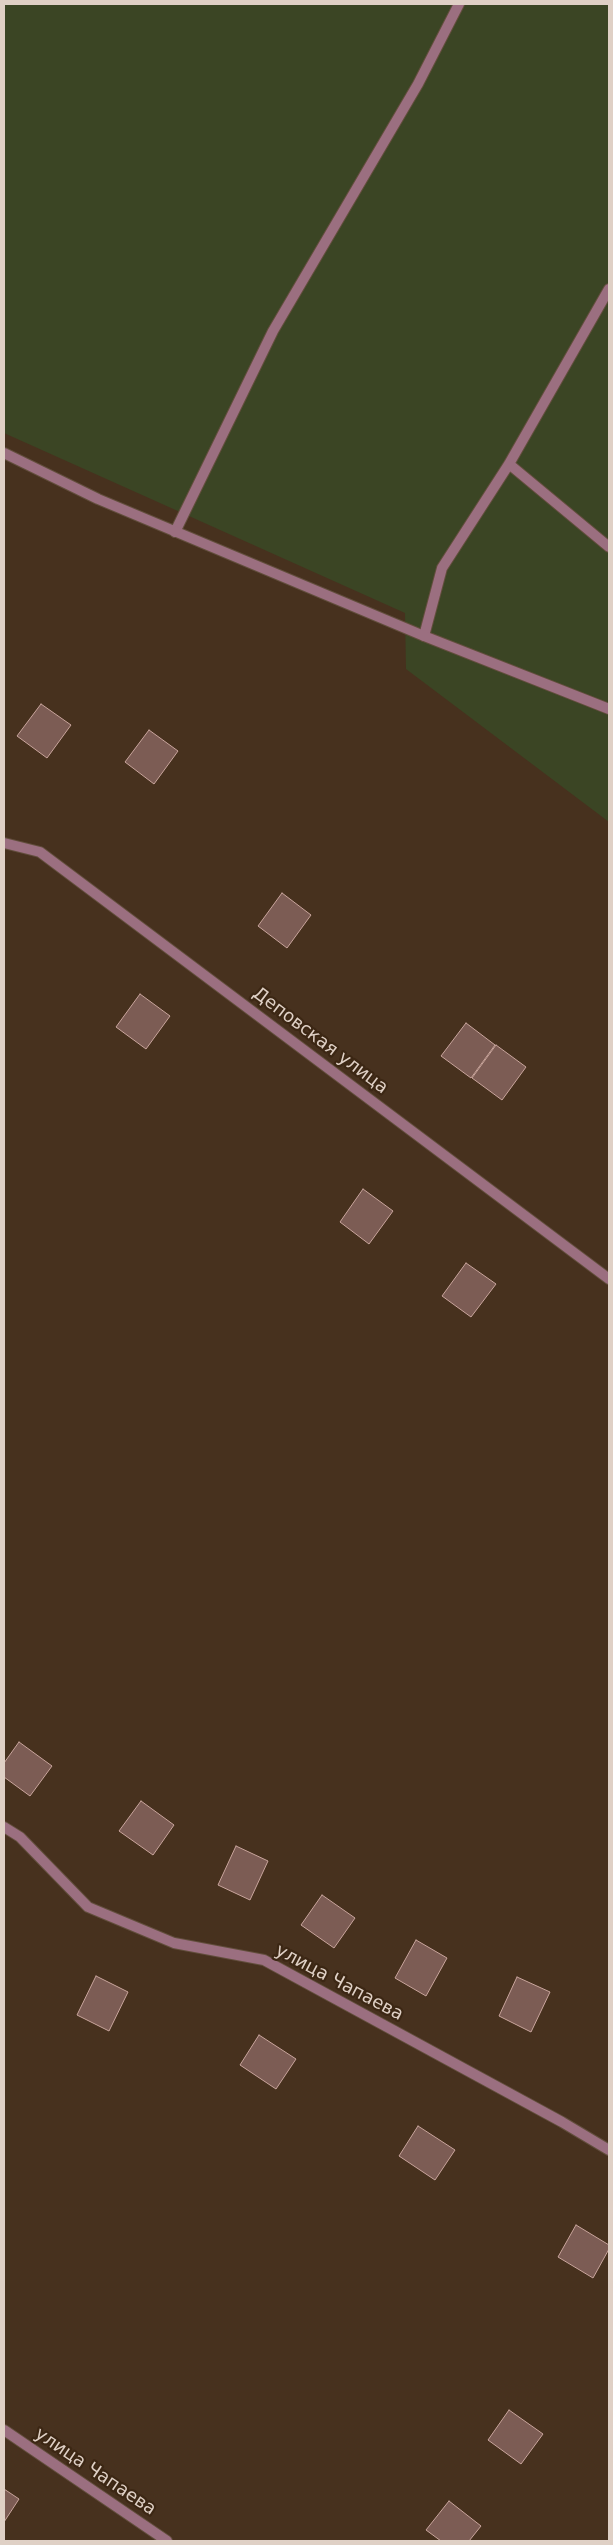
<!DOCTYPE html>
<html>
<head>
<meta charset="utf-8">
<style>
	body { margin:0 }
	#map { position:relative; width:613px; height:2545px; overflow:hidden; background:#47311e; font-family:"DejaVu Sans",sans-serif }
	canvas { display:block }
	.frame { position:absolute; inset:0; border:5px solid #dfd0c5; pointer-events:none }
</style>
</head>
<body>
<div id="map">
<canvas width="613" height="2545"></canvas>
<div class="frame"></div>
</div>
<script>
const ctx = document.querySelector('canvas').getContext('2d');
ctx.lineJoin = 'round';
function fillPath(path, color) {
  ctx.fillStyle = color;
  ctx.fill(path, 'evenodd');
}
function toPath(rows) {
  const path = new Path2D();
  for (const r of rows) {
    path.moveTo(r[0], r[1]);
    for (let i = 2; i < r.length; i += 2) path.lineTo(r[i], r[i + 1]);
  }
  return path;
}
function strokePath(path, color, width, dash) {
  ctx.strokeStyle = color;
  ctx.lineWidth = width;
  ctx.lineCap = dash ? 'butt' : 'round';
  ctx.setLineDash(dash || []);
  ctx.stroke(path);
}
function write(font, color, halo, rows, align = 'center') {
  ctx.font = font + ' "DejaVu Sans",sans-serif';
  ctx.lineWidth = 4.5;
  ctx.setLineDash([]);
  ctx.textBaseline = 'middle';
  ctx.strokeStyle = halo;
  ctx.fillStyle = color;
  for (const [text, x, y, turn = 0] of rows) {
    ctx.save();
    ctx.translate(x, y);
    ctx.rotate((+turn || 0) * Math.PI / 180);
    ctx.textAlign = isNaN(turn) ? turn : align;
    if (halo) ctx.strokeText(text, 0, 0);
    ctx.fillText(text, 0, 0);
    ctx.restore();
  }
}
fillPath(toPath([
	[4,4,609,4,609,822,406,669,405,613,4,433]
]), '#3b4524');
const building = toPath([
	[41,704,71,725,47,758,17,736,41,704],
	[149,730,178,751,154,784,125,762,149,730],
	[282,893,311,915,287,948,258,926,282,893],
	[140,994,170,1016,146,1049,116,1027,140,994],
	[466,1023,495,1045,471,1078,441,1056,466,1023],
	[496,1045,526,1067,502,1100,472,1078,496,1045],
	[363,1189,393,1211,369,1244,340,1222,363,1189],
	[466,1263,496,1284,471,1317,442,1296,466,1263],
	[19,1742,52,1766,30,1796,4,1777,4,1763,19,1742],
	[141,1801,174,1825,153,1855,119,1831,141,1801],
	[236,1846,268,1861,250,1900,218,1885,236,1846],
	[322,1895,355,1918,334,1948,301,1925,322,1895],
	[416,1940,447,1958,426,1996,395,1978,416,1940],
	[96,1976,128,1992,109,2031,77,2015,96,1976],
	[517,1977,550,1992,531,2032,499,2016,517,1977],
	[259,2035,296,2059,276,2089,240,2065,259,2035],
	[418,2126,455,2150,435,2180,399,2156,418,2126],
	[576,2225,609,2245,609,2249,593,2278,558,2257,576,2225],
	[509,2410,543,2434,521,2464,488,2440,509,2410],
	[4,2489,19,2499,4,2522,4,2489],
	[449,2501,481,2526,469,2541,441,2541,426,2530,449,2501]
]);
fillPath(building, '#7c5c54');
strokePath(building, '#c9a59d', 1);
const lane = toPath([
	[509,464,609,547],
	[175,532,273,331,418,84,459,4],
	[424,636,442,568,509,464,609,289],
	[4,2430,167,2541]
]);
const street = toPath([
	[4,453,98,499,424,636,609,709],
	[4,843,40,852,609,1279],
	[4,1827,20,1837,88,1907,174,1943,264,1960,562,2122,609,2150]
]);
strokePath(lane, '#624e3c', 12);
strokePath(street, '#624e3c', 12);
strokePath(lane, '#9b6f80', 10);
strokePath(street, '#9b6f80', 10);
write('18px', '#dfd0c5', '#3c2714', [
	["Деповская улица",320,1041,37],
	["улица Чапаева",339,1983,28],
	["улица Чапаева",95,2472,34]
]);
</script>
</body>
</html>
